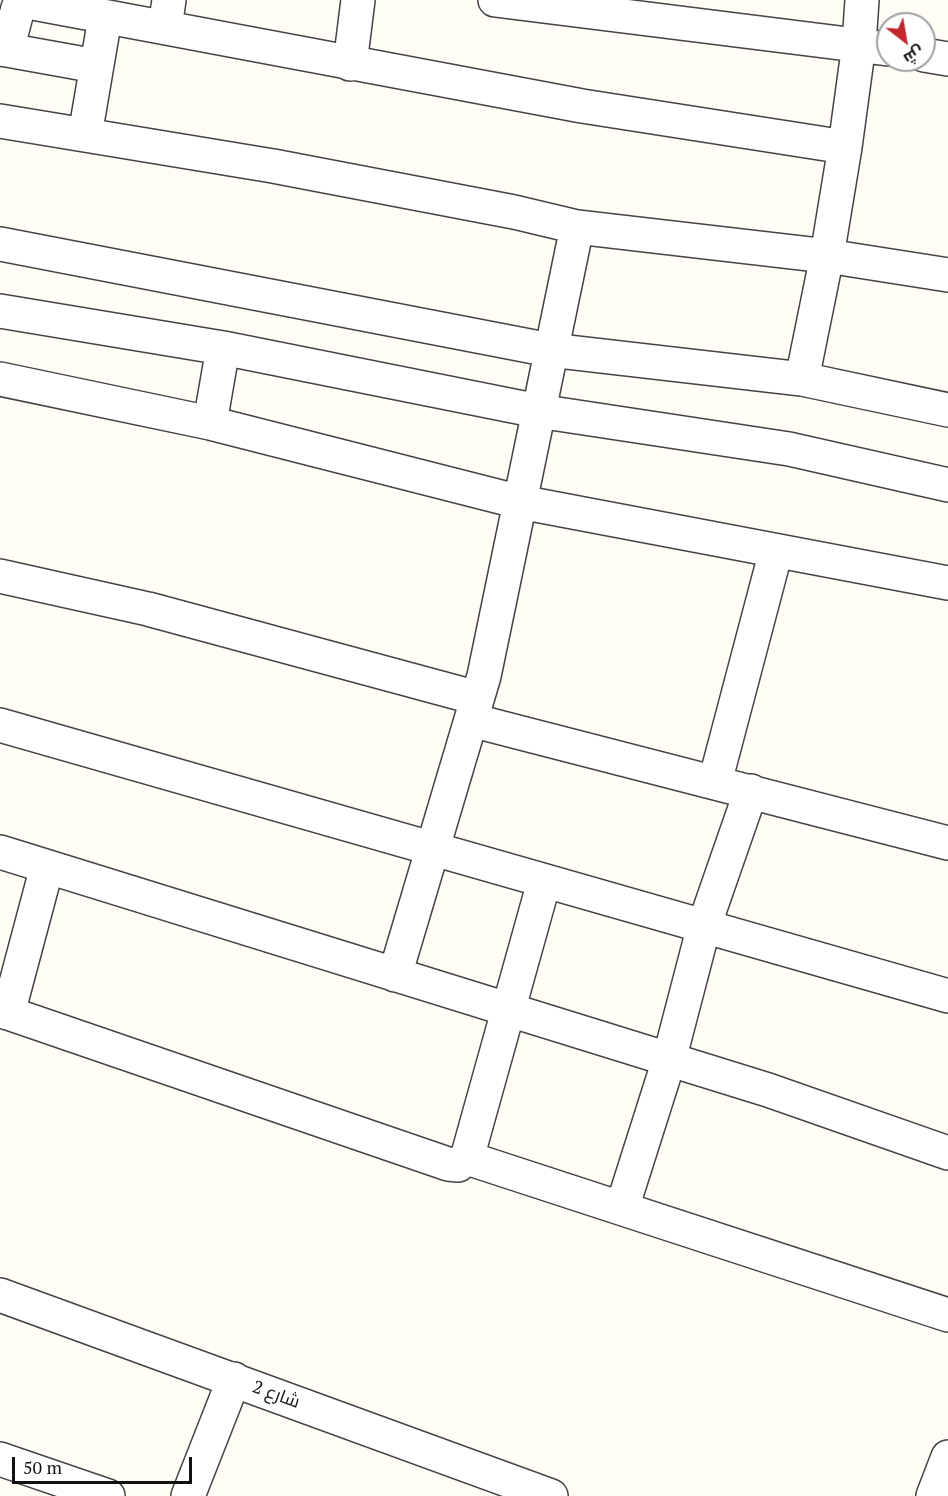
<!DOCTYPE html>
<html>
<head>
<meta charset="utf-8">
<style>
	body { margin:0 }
	#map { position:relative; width:948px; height:1496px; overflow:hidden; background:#fffdf5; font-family:"PT Serif",Cairo,serif }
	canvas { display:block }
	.north { position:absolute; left:876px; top:12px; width:60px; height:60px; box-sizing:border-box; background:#fff; border:2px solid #a0a0a0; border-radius:50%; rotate:149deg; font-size:16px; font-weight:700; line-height:24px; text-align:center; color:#111 }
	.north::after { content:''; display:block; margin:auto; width:21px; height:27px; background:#c4262e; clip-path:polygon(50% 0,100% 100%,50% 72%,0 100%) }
	.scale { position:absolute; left:12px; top:1457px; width:180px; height:27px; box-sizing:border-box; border:3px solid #111; border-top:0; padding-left:8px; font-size:18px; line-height:21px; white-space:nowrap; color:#111; -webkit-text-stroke:4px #fff; paint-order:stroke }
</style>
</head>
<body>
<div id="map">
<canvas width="948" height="1496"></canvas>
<div class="north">ش</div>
<div class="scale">50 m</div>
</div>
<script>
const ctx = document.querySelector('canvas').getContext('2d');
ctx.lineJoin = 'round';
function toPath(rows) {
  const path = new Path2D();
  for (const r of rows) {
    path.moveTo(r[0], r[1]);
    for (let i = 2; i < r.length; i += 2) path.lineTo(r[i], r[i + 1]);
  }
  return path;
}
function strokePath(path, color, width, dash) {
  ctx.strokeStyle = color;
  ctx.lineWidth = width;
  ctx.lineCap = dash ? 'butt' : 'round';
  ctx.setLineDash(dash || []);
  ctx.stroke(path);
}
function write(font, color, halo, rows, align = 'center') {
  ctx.font = font + ' "PT Serif",Cairo,serif';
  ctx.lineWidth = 6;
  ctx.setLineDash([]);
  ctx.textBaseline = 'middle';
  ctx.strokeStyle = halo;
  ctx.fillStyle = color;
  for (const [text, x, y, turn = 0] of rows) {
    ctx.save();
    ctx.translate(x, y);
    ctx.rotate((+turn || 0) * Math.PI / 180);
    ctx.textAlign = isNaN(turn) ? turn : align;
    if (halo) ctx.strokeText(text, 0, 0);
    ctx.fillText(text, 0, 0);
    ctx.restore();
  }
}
const minor = toPath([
	[495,0,888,49],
	[165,27,169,0],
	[0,49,7,50,18,8,28,2,582,106,845,147],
	[7,50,96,66],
	[924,55,948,59],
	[350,64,358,0],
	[0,121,273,166,514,212,577,227,827,256,948,275],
	[85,135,105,18],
	[0,244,550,350,802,379,948,410],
	[0,311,223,348,538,411,789,449,948,485],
	[0,379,210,423,520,502,948,583],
	[802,379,827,256,845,147,859,44,862,0],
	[210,423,223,348],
	[0,576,148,609,477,698],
	[471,720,948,843],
	[0,725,948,996],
	[715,782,776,551],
	[0,852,768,1090,948,1153],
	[395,975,484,676,577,227],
	[0,1011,8,1013,47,867],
	[8,1013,448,1164,458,1165,467,1158,544,882],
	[467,1158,948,1315],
	[622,1208,669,1060,704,926,751,791],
	[0,1295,551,1496],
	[0,1459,108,1496],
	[188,1496,234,1379],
	[933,1496,948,1457]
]);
strokePath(minor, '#444', 36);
strokePath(minor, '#fff', 33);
write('18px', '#111', '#fff', [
	["شارع 2",276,1395,20]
]);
</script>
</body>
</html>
